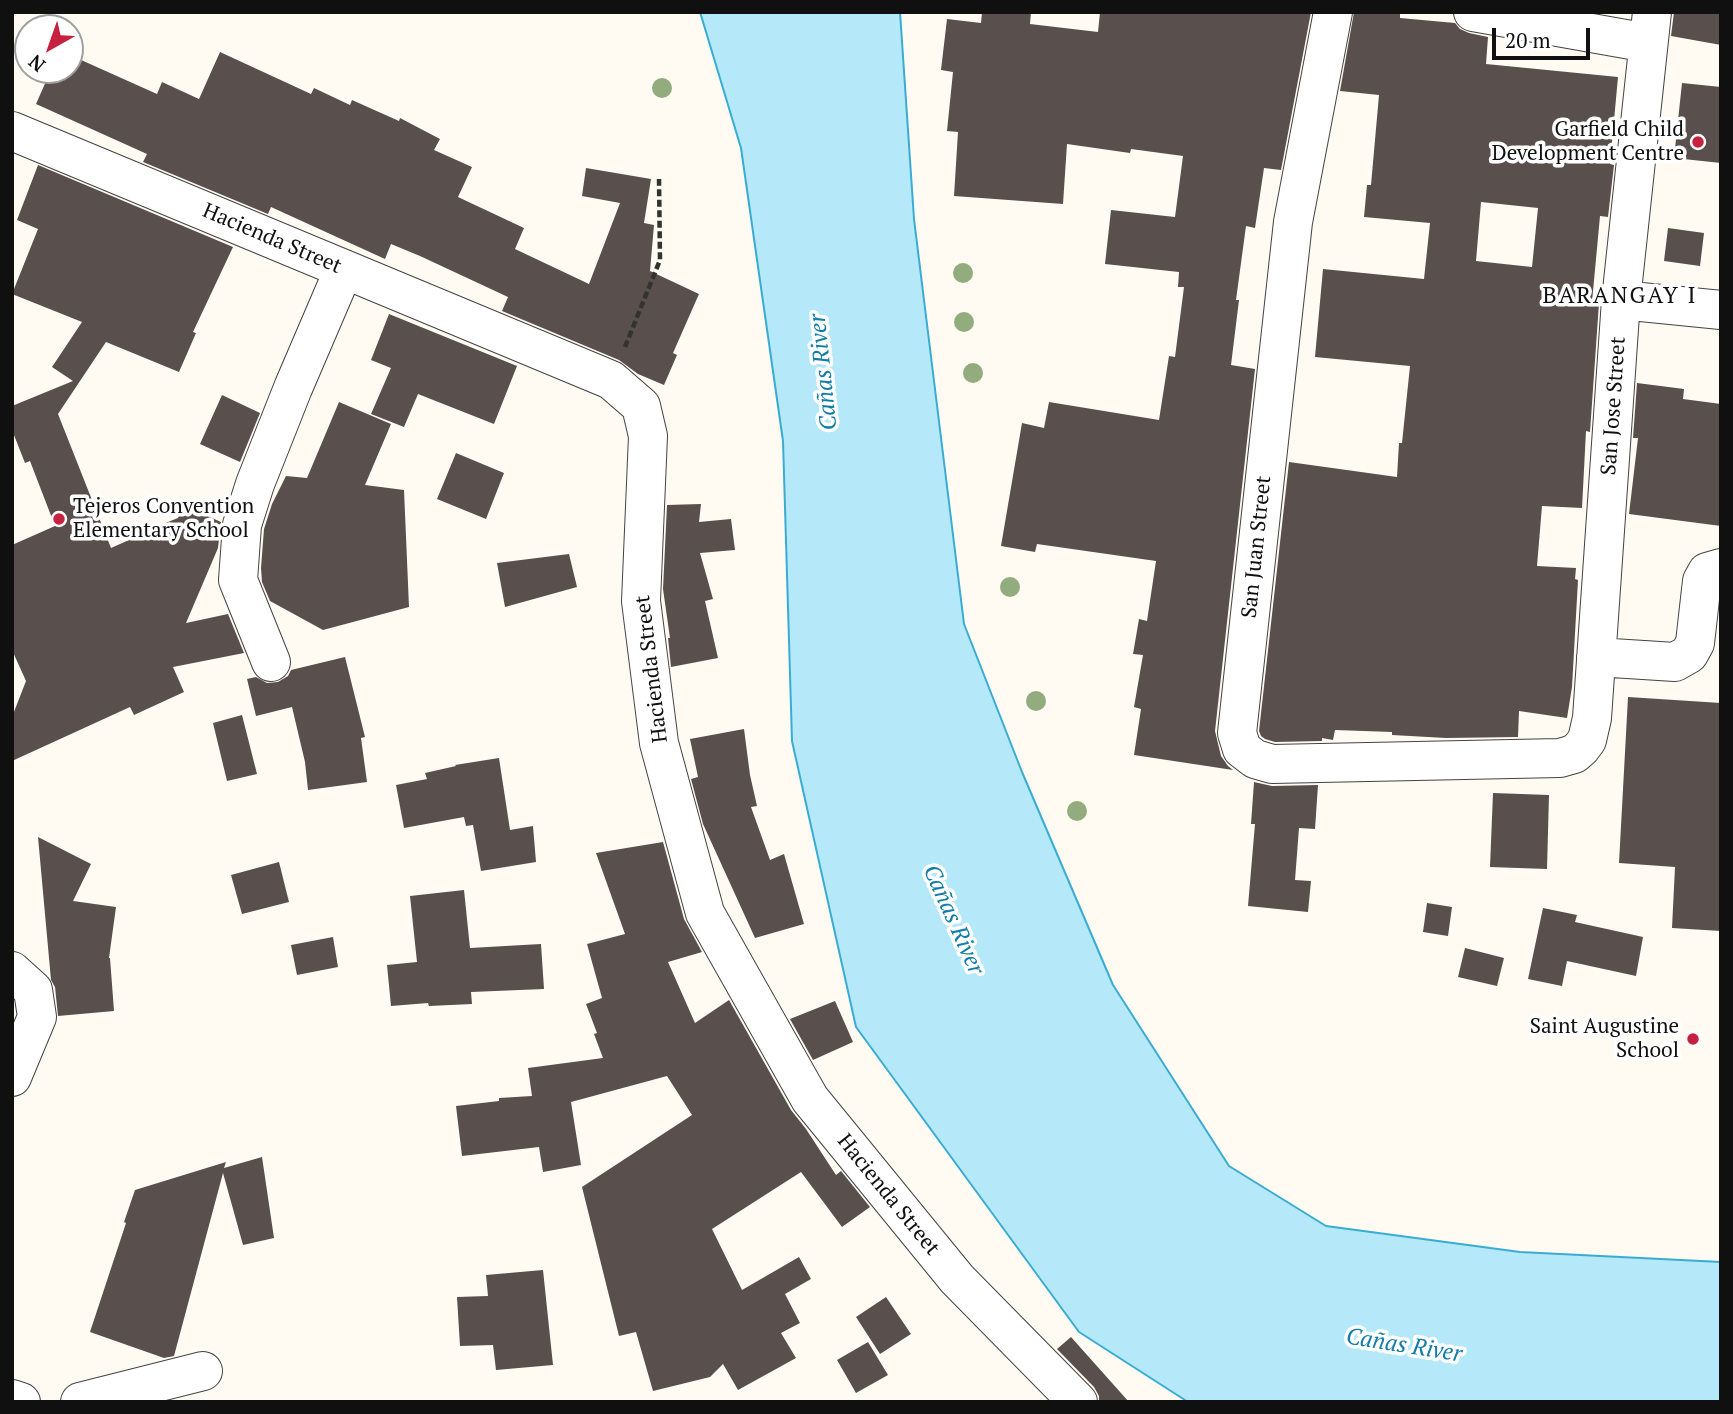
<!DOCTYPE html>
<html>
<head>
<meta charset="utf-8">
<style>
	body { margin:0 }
	#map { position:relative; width:1733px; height:1414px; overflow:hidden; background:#fffbf3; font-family:"PT Serif",serif }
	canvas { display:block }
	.frame { position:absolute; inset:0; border:14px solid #101010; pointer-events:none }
	.north { position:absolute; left:14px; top:14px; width:70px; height:70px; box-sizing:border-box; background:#fff; border:2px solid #9f9f9f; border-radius:50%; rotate:220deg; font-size:19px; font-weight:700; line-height:28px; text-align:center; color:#101010 }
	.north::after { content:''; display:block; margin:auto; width:24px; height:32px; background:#c72141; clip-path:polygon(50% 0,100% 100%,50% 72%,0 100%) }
	.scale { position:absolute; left:1492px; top:28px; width:98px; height:32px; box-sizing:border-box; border:4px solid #101010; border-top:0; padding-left:9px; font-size:21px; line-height:24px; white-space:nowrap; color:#101010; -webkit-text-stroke:5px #fff; paint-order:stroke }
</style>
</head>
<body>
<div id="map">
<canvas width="1733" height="1414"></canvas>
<div class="frame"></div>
<div class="north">N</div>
<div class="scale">20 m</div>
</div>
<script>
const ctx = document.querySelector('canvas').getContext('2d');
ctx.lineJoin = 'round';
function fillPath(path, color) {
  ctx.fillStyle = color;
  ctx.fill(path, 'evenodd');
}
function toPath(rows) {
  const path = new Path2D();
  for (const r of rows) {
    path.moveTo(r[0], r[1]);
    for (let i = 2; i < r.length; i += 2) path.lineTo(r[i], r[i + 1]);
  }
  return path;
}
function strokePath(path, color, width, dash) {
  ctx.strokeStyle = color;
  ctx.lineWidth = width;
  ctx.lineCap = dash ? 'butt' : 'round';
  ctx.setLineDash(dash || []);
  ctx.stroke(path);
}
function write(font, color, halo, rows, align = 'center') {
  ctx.font = font + ' "PT Serif",serif';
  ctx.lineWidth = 7;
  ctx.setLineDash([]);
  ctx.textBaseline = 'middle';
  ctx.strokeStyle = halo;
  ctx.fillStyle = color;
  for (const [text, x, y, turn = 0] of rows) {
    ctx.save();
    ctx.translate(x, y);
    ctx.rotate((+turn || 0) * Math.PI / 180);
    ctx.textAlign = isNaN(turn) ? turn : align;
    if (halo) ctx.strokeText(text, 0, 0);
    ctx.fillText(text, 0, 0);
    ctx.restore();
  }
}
const water = toPath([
	[700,12,900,12,914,219,964,624,1022,772,1113,985,1229,1166,1326,1226,1520,1252,1721,1262,1721,1402,1188,1402,1079,1332,856,1027,792,741,783,441,741,148,700,12]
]);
fillPath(water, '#b5e9f9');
strokePath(water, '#39acd3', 2);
fillPath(toPath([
	[982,12,1031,12,1030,24,1098,32,1100,12,1311,12,1281,170,1264,168,1255,228,1246,226,1236,300,1239,300,1231,365,1255,369,1215,731,1221,756,1228,766,1233,770,1134,755,1141,709,1134,707,1143,655,1133,654,1139,619,1147,621,1156,561,1037,544,1035,552,1001,546,1022,423,1044,428,1049,402,1159,420,1169,356,1175,357,1184,287,1178,287,1179,272,1105,264,1111,210,1175,217,1183,156,1131,149,1130,153,1067,144,1063,204,954,196,958,132,947,131,953,72,941,70,947,19,981,23],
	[1354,12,1400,12,1400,18,1455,23,1460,29,1469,33,1488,37,1486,64,1618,77,1610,164,1614,165,1608,217,1600,216,1592,302,1599,303,1590,432,1586,431,1582,508,1542,506,1537,566,1576,568,1575,579,1578,580,1572,687,1567,718,1519,711,1518,737,1446,738,1392,735,1392,732,1335,730,1333,740,1322,738,1322,741,1275,742,1265,739,1261,736,1259,731,1289,462,1397,477,1399,443,1402,443,1410,366,1315,357,1323,269,1424,279,1430,223,1364,217,1367,185,1371,185,1379,95,1340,91],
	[1481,202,1538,208,1532,267,1476,261],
	[1674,12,1721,12,1721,45,1671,36],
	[220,52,311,94,314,88,350,105,352,100,399,121,400,118,440,139,434,150,472,167,458,197,524,228,515,249,589,284,620,203,582,196,586,168,651,179,644,223,654,225,650,271,699,294,673,353,677,355,664,385,638,374,619,360,502,311,508,297,420,256,391,244,385,259,271,207,268,214,143,162,147,154,36,104,51,70,70,70,70,55,157,94,162,82,199,99],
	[1682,83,1721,87,1721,163,1674,158],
	[38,165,233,247,193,332,196,333,179,372,106,342,58,414,111,548,147,532,158,536,163,524,178,518,183,505,221,522,218,548,186,623,228,614,244,653,173,667,184,692,134,715,130,707,12,761,12,717,26,681,12,650,12,545,55,526,30,461,25,463,12,430,12,406,73,381,52,367,82,322,12,294,38,229,17,220],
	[1668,228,1704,233,1700,266,1664,261],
	[389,314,517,366,494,424,418,394,404,427,371,414,391,368,371,360],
	[1637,383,1684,389,1683,399,1721,404,1721,526,1629,514,1638,438,1633,438],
	[222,395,260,413,240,462,200,444],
	[339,402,391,424,365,485,404,490,409,607,323,630,270,601,262,582,261,568,264,529,272,504,286,476,307,478],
	[456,453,504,473,486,519,437,499],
	[701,504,699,522,731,519,735,550,700,553,713,599,705,601,718,658,671,667,668,638,670,638,663,589,667,505],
	[569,554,577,587,505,607,497,563],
	[345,657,365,737,361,738,367,782,308,790,305,762,292,707,256,716,247,679,256,677,267,683,278,682,288,676,291,670],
	[1628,697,1721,703,1721,931,1672,928,1675,867,1619,863],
	[242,715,257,774,227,781,213,723],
	[744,729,750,775,757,806,751,807,770,860,784,854,804,924,755,938,703,824,691,779,698,777,690,739],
	[499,758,510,830,533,826,536,862,481,871,473,825,466,826,464,817,404,828,396,785,427,779,425,773,456,766,455,765],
	[1254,782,1272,786,1318,785,1315,829,1299,828,1295,880,1311,881,1308,912,1248,906,1255,824,1251,824],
	[1493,793,1549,795,1547,869,1490,867],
	[38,837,91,864,73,901,116,907,109,958,110,958,114,1011,58,1016,55,987,51,980],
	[663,842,684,919,702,952,668,962,695,1023,729,1000,791,1110,806,1129,836,1175,841,1171,870,1207,842,1227,801,1172,712,1229,742,1290,799,1257,811,1279,785,1294,800,1323,781,1333,796,1358,738,1390,723,1364,710,1377,653,1391,636,1332,619,1336,582,1187,692,1115,667,1076,571,1102,581,1165,543,1172,539,1147,462,1156,456,1106,499,1101,499,1098,532,1096,528,1068,603,1058,594,1034,597,1033,586,1004,602,998,587,944,625,934,596,853],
	[279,862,289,902,242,914,231,875],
	[464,890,470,948,541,944,544,989,471,992,472,1004,429,1006,428,1003,391,1006,387,965,417,962,410,896],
	[1427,903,1452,907,1448,936,1423,932],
	[1543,908,1577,915,1575,922,1643,937,1636,976,1567,961,1562,986,1528,979],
	[333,937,338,967,297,975,291,945],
	[1465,948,1504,958,1497,986,1458,977],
	[835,1001,853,1042,813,1060,790,1019],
	[262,1157,274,1238,243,1245,223,1173,174,1356,164,1358,90,1332,126,1223,124,1222,135,1190,226,1162,224,1168],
	[543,1270,553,1365,496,1370,493,1345,460,1346,457,1297,488,1296,486,1275],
	[886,1297,911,1334,880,1354,856,1317],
	[1071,1337,1129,1402,1099,1401,1099,1396,1094,1387,1057,1349],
	[868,1342,888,1375,856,1393,837,1360]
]), '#594f4c');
const minor = toPath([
	[1333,12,1293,222,1237,733,1242,749,1255,759,1272,764,1560,758,1574,754,1581,748,1587,740,1592,718,1621,300,1652,12],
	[1473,12,1648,43],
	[12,131,611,380,641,406,648,436,641,601,659,743,705,913,810,1099,957,1279,1078,1402],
	[1621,300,1721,310],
	[1596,657,1675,662,1689,654,1695,643,1702,581,1707,572,1721,568],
	[271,662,238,580,242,525,255,484,293,388,344,269],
	[12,971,33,990,37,1017,12,1077],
	[12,1399,21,1402],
	[80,1402,203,1371]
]);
strokePath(minor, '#434343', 40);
strokePath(toPath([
	[625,347,660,260,659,179]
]), '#323232', 4.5, [7, 3.5]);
strokePath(minor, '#fff', 38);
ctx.fillStyle = '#92ac7d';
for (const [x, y] of [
	[662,88],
	[963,273],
	[964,322],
	[973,373],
	[1010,587],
	[1036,701],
	[1077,811]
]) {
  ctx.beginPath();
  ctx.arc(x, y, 10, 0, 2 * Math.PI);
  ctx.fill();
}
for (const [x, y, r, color] of [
	[1698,142,7,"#c72141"],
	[59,519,7,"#c72141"],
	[1693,1039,7,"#c72141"]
]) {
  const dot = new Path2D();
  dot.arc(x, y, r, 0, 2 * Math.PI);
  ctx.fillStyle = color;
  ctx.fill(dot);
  strokePath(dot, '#fff', 2.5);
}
write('21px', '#101010', '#fff', [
	["Garfield Child",1684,130],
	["Development Centre",1684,154],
	["Tejeros Convention",73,507,"left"],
	["Elementary School",73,531,"left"],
	["Saint Augustine",1679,1027],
	["School",1679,1051]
], 'right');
write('21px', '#101010', '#fff', [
	["Hacienda Street",272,239,23],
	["San Jose Street",1614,406,-86],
	["San Juan Street",1257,547,-84],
	["Hacienda Street",652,669,-97],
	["Hacienda Street",888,1195,51]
]);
ctx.letterSpacing = '2px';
write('23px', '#101010', '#fff', [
	["BARANGAY I",1620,296]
]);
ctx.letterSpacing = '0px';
write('italic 23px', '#127da9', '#fff', [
	["Cañas River",824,372,-96],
	["Cañas River",953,920,66],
	["Cañas River",1404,1346,9]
]);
</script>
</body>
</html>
